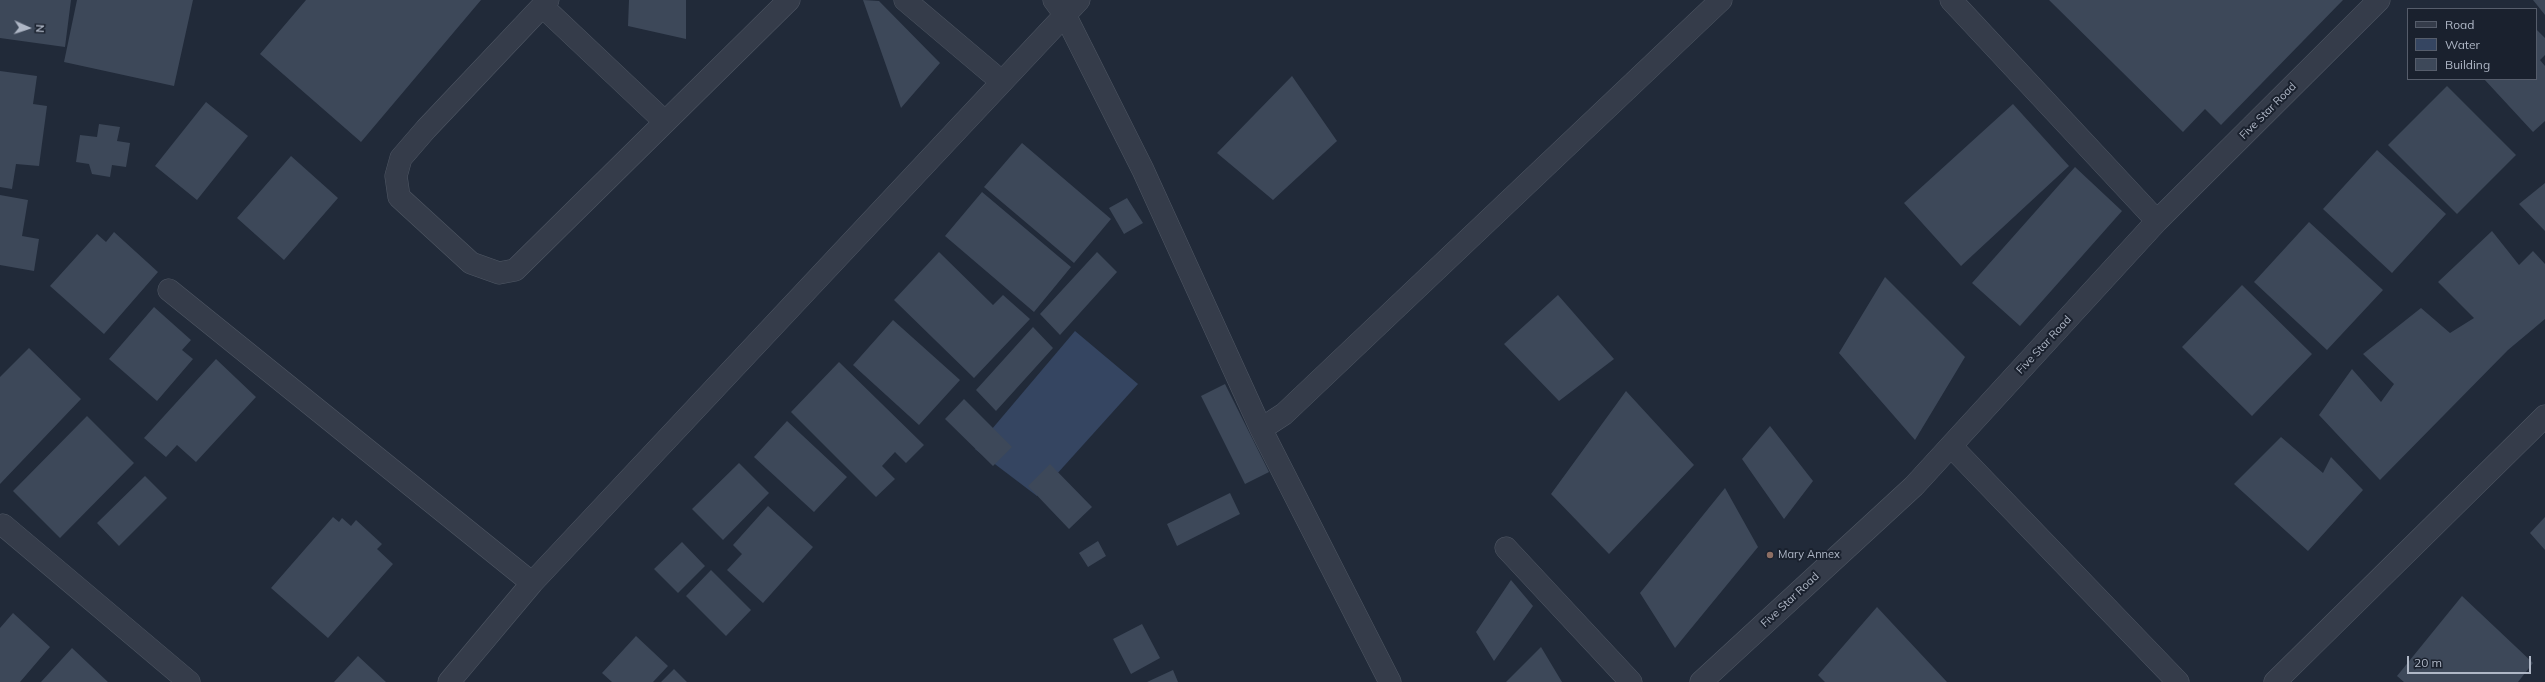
<!DOCTYPE html>
<html>
<head>
<meta charset="utf-8">
<style>
	body { margin:0 }
	#map { position:relative; width:2545px; height:682px; overflow:hidden; background:#212a39; font-family:Mulish,sans-serif }
	canvas { display:block }
	.legend { position:absolute; left:2407px; top:8px; width:130px; height:72px; box-sizing:border-box; background:#1a212e; border:1px solid #565d6b; margin:0; padding:5px 7px; list-style:none; font-size:12px; color:#afb7c6 }
	.legend li { display:flex; align-items:center; gap:8px; height:20px }
	.legend b { width:20px; border:1px solid #565d6b }
	.north { position:absolute; left:8px; top:8px; width:40px; height:40px; -webkit-text-stroke:3px #1a212e; paint-order:stroke; rotate:93deg; font-size:11px; font-weight:700; line-height:16px; text-align:center; color:#afb7c6 }
	.north::after { content:''; display:block; margin:auto; width:14px; height:18px; background:#afb7c6; clip-path:polygon(50% 0,100% 100%,50% 72%,0 100%) }
	.scale { position:absolute; left:2407px; top:656px; width:124px; height:18px; box-sizing:border-box; border:2px solid #afb7c6; border-top:0; padding-left:5px; font-size:12px; line-height:14px; white-space:nowrap; color:#afb7c6; -webkit-text-stroke:3px #1a212e; paint-order:stroke }
</style>
</head>
<body>
<div id="map">
<canvas width="2545" height="682"></canvas>
<ul class="legend">
<li><b style="height:5px;background:#353c4a"></b>Road</li>
<li><b style="height:11px;background:#354561"></b>Water</li>
<li><b style="height:11px;background:#3d4859"></b>Building</li>
</ul>
<div class="north">N</div>
<div class="scale">20 m</div>
</div>
<script>
const ctx = document.querySelector('canvas').getContext('2d');
ctx.lineJoin = 'round';
function fillPath(path, color) {
  ctx.fillStyle = color;
  ctx.fill(path, 'evenodd');
}
function toPath(rows) {
  const path = new Path2D();
  for (const r of rows) {
    path.moveTo(r[0], r[1]);
    for (let i = 2; i < r.length; i += 2) path.lineTo(r[i], r[i + 1]);
  }
  return path;
}
function strokePath(path, color, width, dash) {
  ctx.strokeStyle = color;
  ctx.lineWidth = width;
  ctx.lineCap = dash ? 'butt' : 'round';
  ctx.setLineDash(dash || []);
  ctx.stroke(path);
}
function write(font, color, halo, rows, align = 'center') {
  ctx.font = font + ' Mulish,sans-serif';
  ctx.lineWidth = 4;
  ctx.setLineDash([]);
  ctx.textBaseline = 'middle';
  ctx.strokeStyle = halo;
  ctx.fillStyle = color;
  for (const [text, x, y, turn = 0] of rows) {
    ctx.save();
    ctx.translate(x, y);
    ctx.rotate((+turn || 0) * Math.PI / 180);
    ctx.textAlign = isNaN(turn) ? turn : align;
    if (halo) ctx.strokeText(text, 0, 0);
    ctx.fillText(text, 0, 0);
    ctx.restore();
  }
}
fillPath(toPath([
	[1075,331,1138,384,1037,496,975,449]
]), '#354561');
fillPath(toPath([
	[0,0,71,0,65,47,0,38],
	[77,0,193,0,174,86,64,62],
	[306,0,481,0,361,142,260,54],
	[629,0,686,0,686,39,628,26],
	[863,0,879,1,940,63,901,108],
	[2049,0,2343,0,2221,125,2205,109,2183,132],
	[2533,0,2545,0,2545,15],
	[2536,29,2545,38,2545,55,2540,60,2545,66,2545,121,2533,132,2484,79,2536,79],
	[0,71,37,76,33,104,47,106,39,166,16,164,12,189,0,187],
	[1292,76,1337,141,1273,200,1217,153],
	[2447,86,2516,155,2457,214,2388,145],
	[206,102,248,136,197,200,155,166],
	[2013,104,2069,166,1961,266,1904,203],
	[99,124,120,127,117,141,130,143,126,167,112,165,110,177,92,174,89,164,76,162,80,135,97,137],
	[1022,143,1111,219,1074,263,984,187],
	[2377,150,2446,214,2392,273,2323,209],
	[291,156,338,198,284,260,237,218],
	[2075,167,2122,211,2020,326,1972,283],
	[2545,183,2545,231,2519,204],
	[982,192,1071,267,1034,312,945,236],
	[0,195,28,200,22,236,39,239,34,271,0,265],
	[1127,198,1143,223,1124,234,1109,208],
	[2309,222,2383,290,2327,350,2254,282],
	[2492,231,2519,265,2533,251,2545,264,2545,319,2508,350,2380,480,2319,415,2352,369,2381,402,2394,384,2363,354,2421,308,2450,333,2474,318,2438,282],
	[114,232,158,272,104,334,50,286,97,234,106,242],
	[939,252,993,305,1003,295,1030,319,974,378,894,300],
	[1097,252,1117,272,1060,335,1040,314],
	[1885,277,1965,357,1915,440,1839,353],
	[2242,285,2312,354,2252,416,2182,347],
	[1558,295,1614,359,1559,401,1504,344],
	[154,307,191,340,182,350,193,359,157,401,109,359],
	[893,320,960,380,919,425,853,365],
	[1033,327,1053,348,996,411,976,390],
	[29,348,81,399,0,484,0,377],
	[216,359,256,397,196,462,177,445,166,457,144,438],
	[839,362,924,445,906,463,895,452,882,466,895,479,876,497,791,412],
	[1225,384,1269,472,1245,484,1201,396],
	[1626,391,1694,465,1609,554,1551,494],
	[964,399,1012,447,993,466,945,419],
	[87,416,134,463,60,538,13,491],
	[787,421,847,477,814,512,754,457],
	[1770,426,1813,481,1784,519,1742,459],
	[2281,437,2323,473,2331,457,2363,490,2308,551,2234,484],
	[739,463,769,493,723,540,692,509],
	[1050,464,1092,507,1069,529,1028,486],
	[145,476,167,498,119,546,97,523],
	[1725,488,1758,547,1675,648,1640,593],
	[1230,493,1240,514,1177,546,1167,524],
	[768,506,813,547,763,603,727,570,742,554,733,545],
	[333,517,339,522,342,518,351,526,356,520,382,544,377,549,393,564,328,638,271,588],
	[2545,517,2545,550,2530,533],
	[1098,541,1106,556,1088,567,1079,553],
	[682,542,705,566,678,593,654,569],
	[711,570,751,610,726,636,686,596],
	[1511,580,1533,606,1494,661,1476,632],
	[2462,596,2533,663,2518,682,2404,682,2397,676],
	[1877,607,1947,682,1825,682,1818,675],
	[13,613,50,647,20,682,0,682,0,628],
	[1142,624,1160,658,1131,674,1113,639],
	[636,636,668,666,653,682,612,682,602,673],
	[1541,647,1562,682,1506,682],
	[72,648,108,682,41,682],
	[358,656,386,682,334,682],
	[674,669,687,682,661,682],
	[1173,670,1178,682,1147,682]
]), '#3d4859');
const minor = toPath([
	[548,0,426,129,401,158,396,176,399,197,471,263,499,273,515,270,789,0],
	[905,0,1002,82],
	[1054,0,1065,15,1143,170,1261,429,1390,682],
	[1951,0,2157,221],
	[542,6,665,122],
	[169,290,532,583],
	[1261,429,1284,414,1721,0],
	[1951,446,2178,682],
	[3,525,189,682],
	[1506,548,1631,682],
	[449,682,532,583,1079,0],
	[1701,682,1914,486,2157,221,2379,0],
	[2275,682,2545,416]
]);
strokePath(minor, '#4f5764', 23);
strokePath(minor, '#353c4a', 22);
for (const [x, y, r, color] of [
	[1770,555,4,"#8d6e63"]
]) {
  const dot = new Path2D();
  dot.arc(x, y, r, 0, 2 * Math.PI);
  ctx.fillStyle = color;
  ctx.fill(dot);
  strokePath(dot, '#1a212e', 1.5);
}
write('11px', '#afb7c6', '#1a212e', [
	["Five Star Road",2268,111,-45],
	["Five Star Road",2044,345,-47],
	["Five Star Road",1790,600,-43]
]);
write('11px', '#afb7c6', '#1a212e', [
	["Mary Annex",1778,555]
], 'left');
</script>
</body>
</html>
